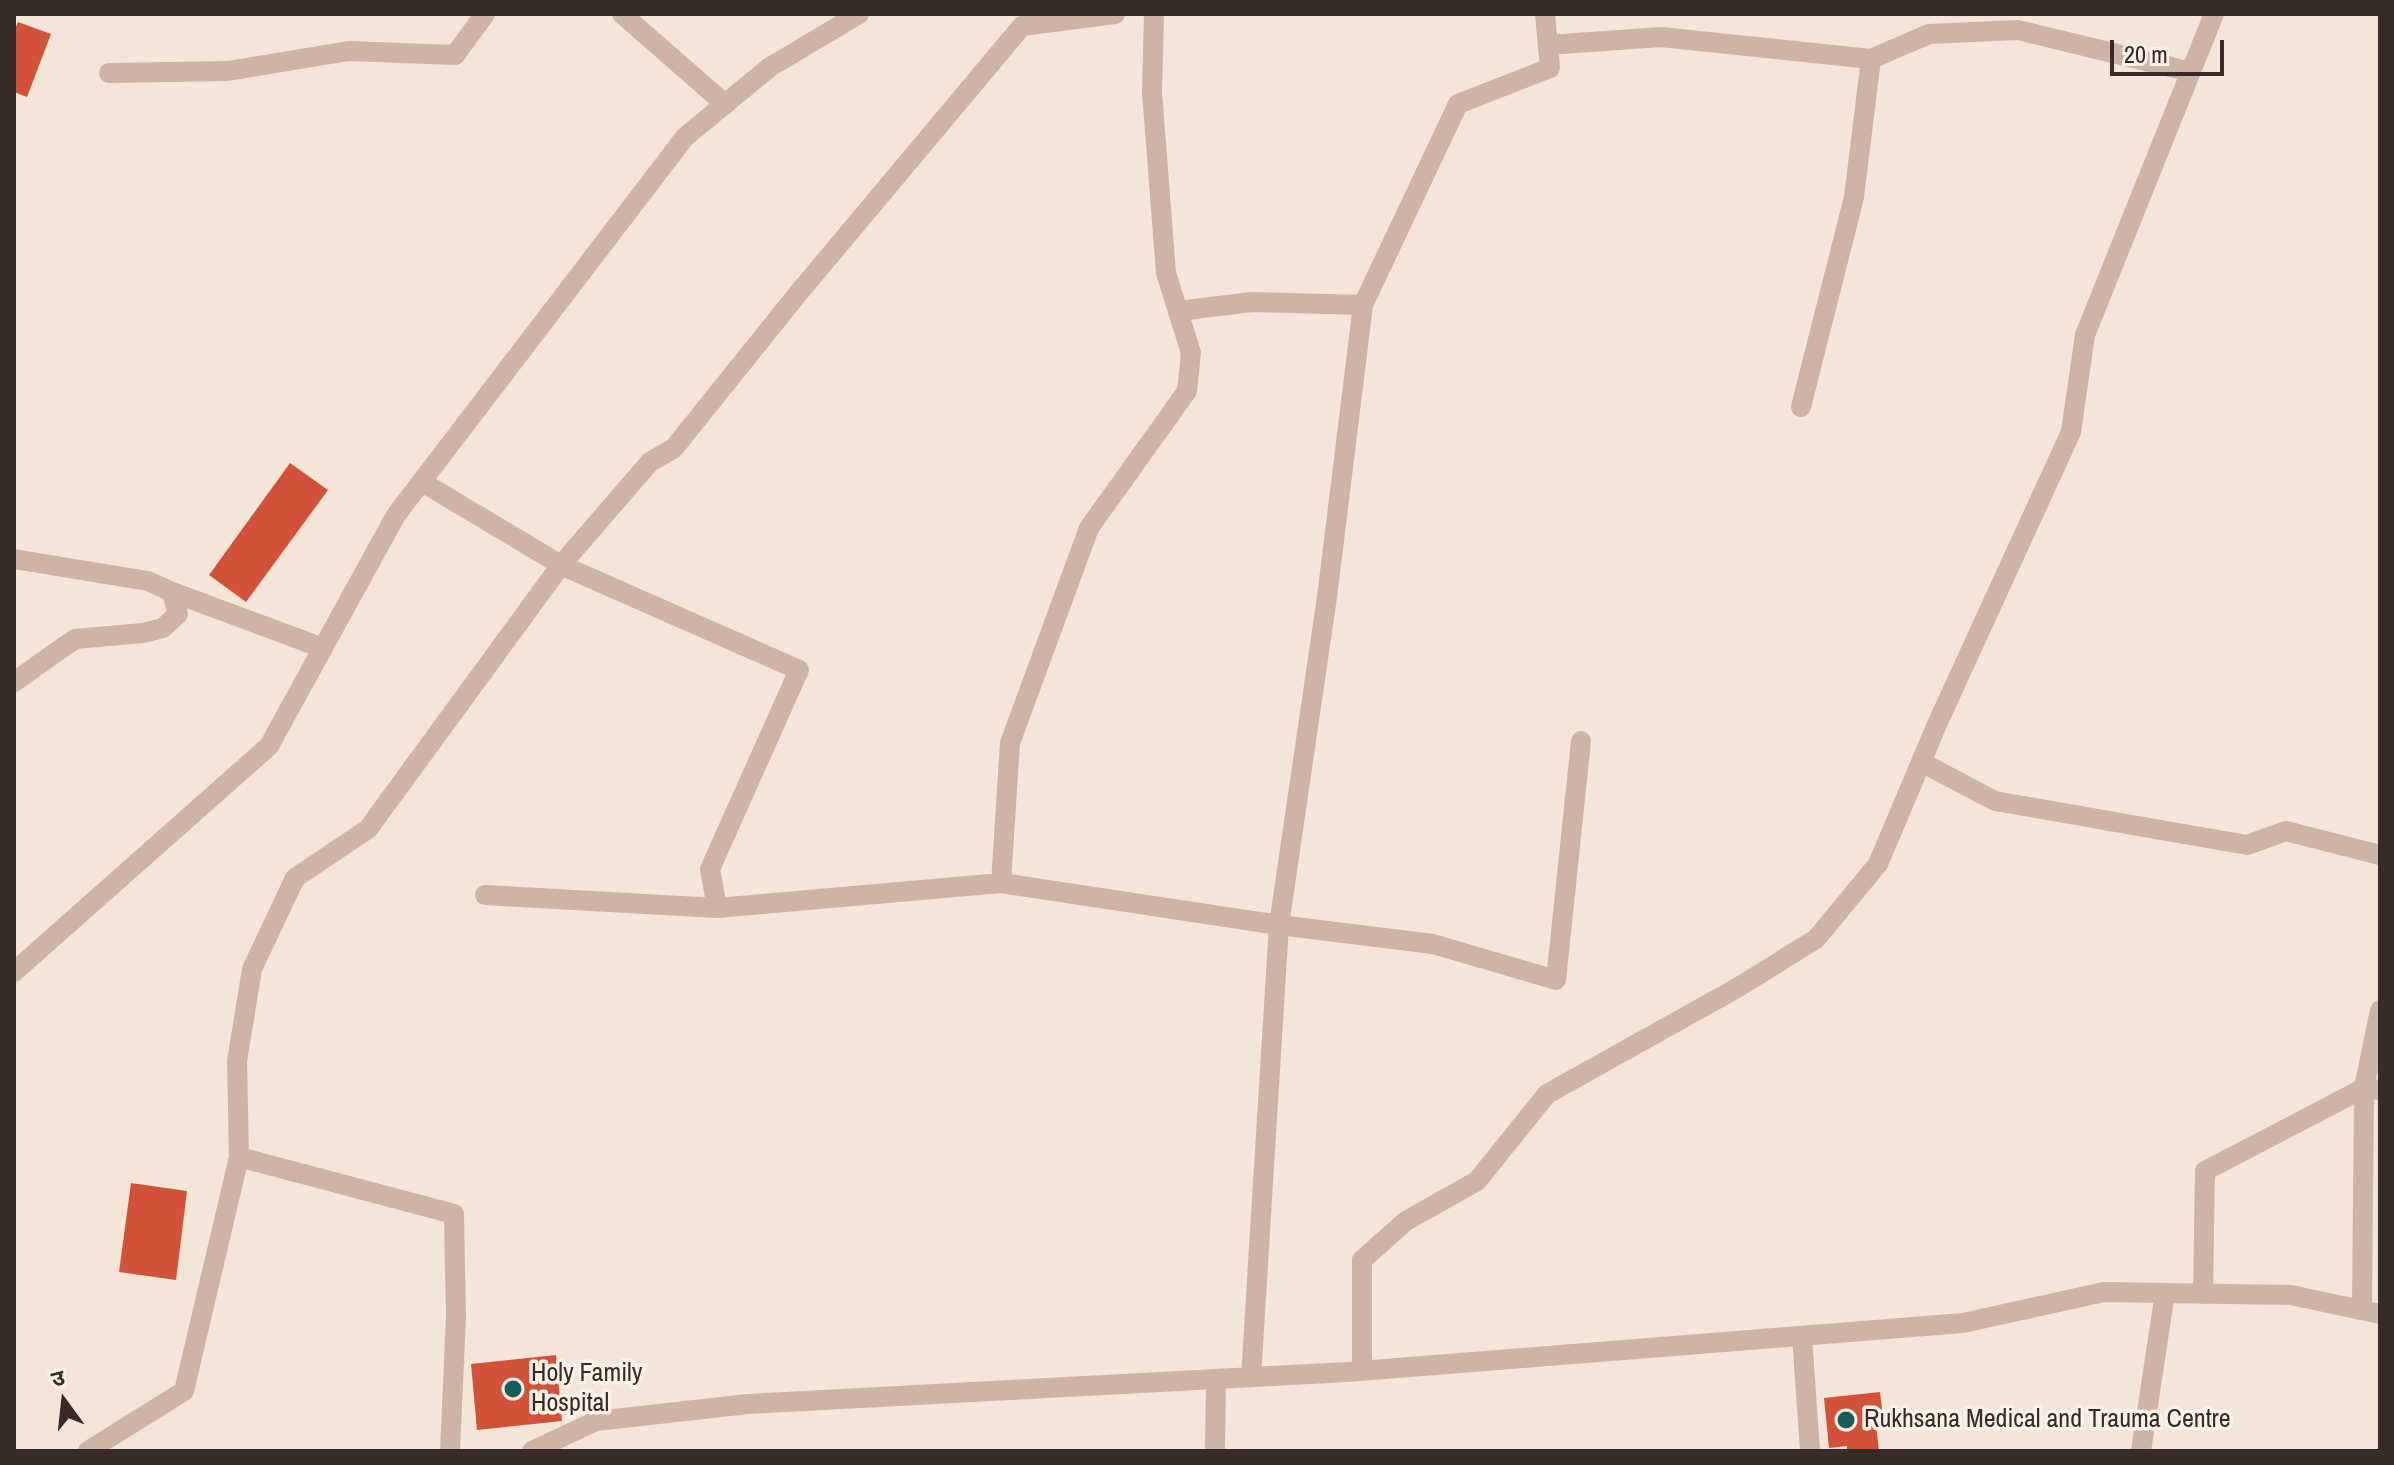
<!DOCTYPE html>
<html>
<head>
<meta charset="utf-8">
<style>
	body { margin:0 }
	#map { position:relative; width:2394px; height:1465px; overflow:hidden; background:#f4e5d9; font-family:"Archivo Narrow","Noto Sans Devanagari",sans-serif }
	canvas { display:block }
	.frame { position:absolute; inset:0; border:16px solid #382a26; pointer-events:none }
	.north { position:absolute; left:24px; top:1361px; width:80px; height:80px; -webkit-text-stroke:6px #fbf0e6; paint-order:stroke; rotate:345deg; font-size:22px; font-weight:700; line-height:32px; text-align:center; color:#382a26 }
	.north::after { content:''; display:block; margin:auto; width:28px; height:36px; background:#382a26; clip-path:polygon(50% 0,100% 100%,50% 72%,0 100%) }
	.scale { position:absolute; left:2110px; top:40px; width:114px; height:36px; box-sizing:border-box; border:4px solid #382a26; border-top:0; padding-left:10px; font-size:24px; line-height:28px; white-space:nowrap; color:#382a26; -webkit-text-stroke:6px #fbf0e6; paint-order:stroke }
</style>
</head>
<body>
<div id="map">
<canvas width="2394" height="1465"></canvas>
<div class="frame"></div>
<div class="north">उ</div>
<div class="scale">20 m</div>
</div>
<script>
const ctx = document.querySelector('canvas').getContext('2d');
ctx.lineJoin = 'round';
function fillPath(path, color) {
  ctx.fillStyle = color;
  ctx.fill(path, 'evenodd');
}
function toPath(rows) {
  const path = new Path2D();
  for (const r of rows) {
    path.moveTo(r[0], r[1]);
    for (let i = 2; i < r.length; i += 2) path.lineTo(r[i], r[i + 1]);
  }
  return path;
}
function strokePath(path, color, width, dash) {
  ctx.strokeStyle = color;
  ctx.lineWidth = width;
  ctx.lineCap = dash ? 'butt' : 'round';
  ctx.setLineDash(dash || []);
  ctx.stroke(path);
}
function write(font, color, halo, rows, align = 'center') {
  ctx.font = font + ' "Archivo Narrow",sans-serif';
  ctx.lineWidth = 7;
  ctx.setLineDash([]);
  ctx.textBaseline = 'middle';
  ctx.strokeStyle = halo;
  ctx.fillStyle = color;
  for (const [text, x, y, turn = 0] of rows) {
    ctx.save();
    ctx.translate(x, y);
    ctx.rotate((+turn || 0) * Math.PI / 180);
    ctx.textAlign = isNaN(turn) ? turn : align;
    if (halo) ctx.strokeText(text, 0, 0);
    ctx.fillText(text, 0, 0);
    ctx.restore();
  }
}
fillPath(toPath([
	[18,22,51,34,27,97,14,92,14,31],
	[290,463,328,490,246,602,209,575],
	[131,1183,187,1191,176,1280,119,1272],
	[556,1355,562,1421,477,1430,471,1364],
	[1880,1392,1884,1425,1876,1425,1879,1451,1847,1451,1847,1446,1829,1448,1824,1398]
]), '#d25239');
strokePath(toPath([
	[1548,45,1661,37,1871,59,1929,34,2018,30,2191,72],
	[109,73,228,71,349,51,455,55,485,14],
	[1178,311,1252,302,1363,305],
	[1801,407,1854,197,1871,59],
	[422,482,561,565,799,670,710,869,717,908],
	[14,559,148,581,172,592,178,614,163,628,143,633,75,639,14,682],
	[172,592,323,648],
	[1921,762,1995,801,2247,845,2286,831,2380,855],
	[1001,883,1010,743,1089,528,1187,391,1191,353,1166,273,1152,92,1154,14],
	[485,895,717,908,1001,883,1279,925,1433,944,1556,980,1581,741],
	[239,1157,237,1061,252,969,295,878,368,829,561,565,650,462,674,448,796,296,1022,26,1115,14],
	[2203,1294,2205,1171,2364,1088,2380,1090],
	[2362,1310,2364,1088,2380,1010],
	[1802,1336,1810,1451],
	[1362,1371,1362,1260,1406,1221,1477,1181,1547,1094,1737,988,1816,939,1878,864,1938,722,2071,432,2085,335,2214,14],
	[1251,1377,1279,925,1327,597,1363,305,1458,104,1550,68,1545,14],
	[88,1451,184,1391,239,1157,454,1214,456,1316,450,1451],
	[1215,1451,1216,1379],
	[2141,1451,2165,1293]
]), '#cdb4a4', 20);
strokePath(toPath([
	[622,14,725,104]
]), '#cdb4a4', 20);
strokePath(toPath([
	[14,972,269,746,396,515,685,137,770,67,859,14],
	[532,1451,596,1421,748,1404,1347,1372,1963,1323,2104,1292,2291,1295,2380,1314]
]), '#cdb4a4', 20);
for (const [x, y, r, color] of [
	[513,1389,10,"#185d5c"],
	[1846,1420,10,"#185d5c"]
]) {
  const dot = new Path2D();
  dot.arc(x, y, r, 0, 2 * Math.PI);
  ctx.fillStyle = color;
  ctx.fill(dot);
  strokePath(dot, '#fbf0e6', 3);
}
write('26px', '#382a26', '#fbf0e6', [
	["Holy Family",531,1374],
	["Hospital",531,1404],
	["Rukhsana Medical and Trauma Centre",1864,1420]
], 'left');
</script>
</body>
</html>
